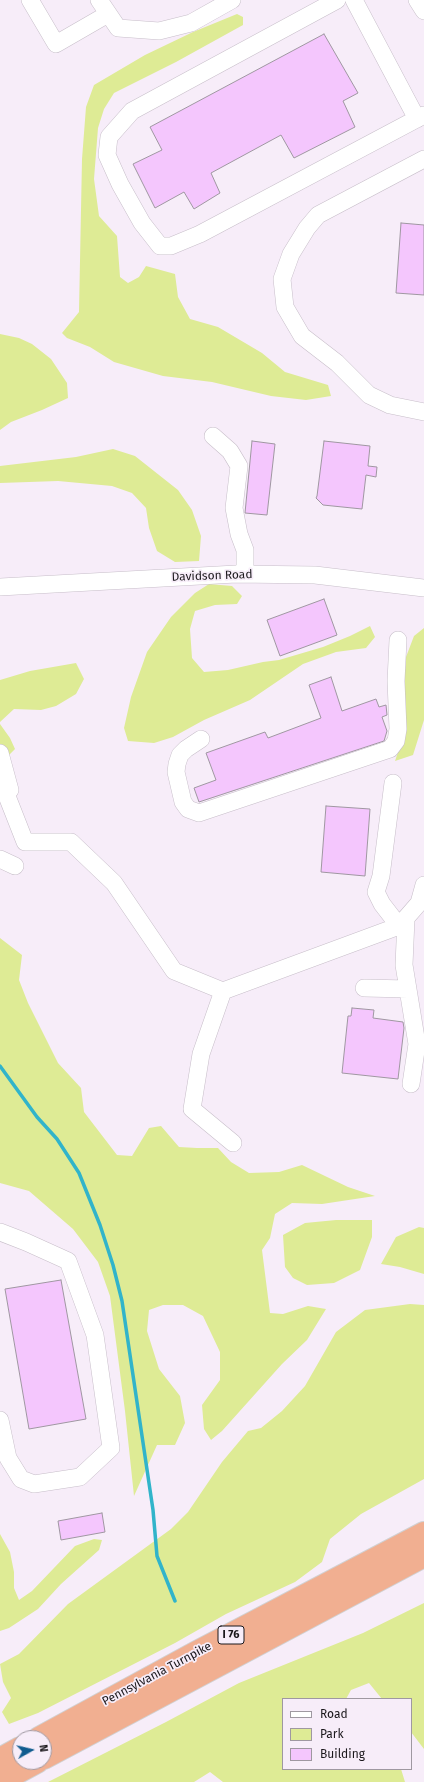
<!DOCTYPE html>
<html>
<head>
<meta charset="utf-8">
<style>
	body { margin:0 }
	#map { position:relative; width:424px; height:1782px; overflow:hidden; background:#f7edf9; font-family:"Fira Sans",sans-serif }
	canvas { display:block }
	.legend { position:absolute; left:282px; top:1698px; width:130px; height:72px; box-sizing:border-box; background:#f7edf9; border:1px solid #9f98a1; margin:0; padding:5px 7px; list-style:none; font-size:12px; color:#1b181c }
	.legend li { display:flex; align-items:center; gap:8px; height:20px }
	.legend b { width:20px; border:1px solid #9f98a1 }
	.north { position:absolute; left:12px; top:1730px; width:40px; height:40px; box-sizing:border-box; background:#f7edf9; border:1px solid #9f98a1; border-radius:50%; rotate:82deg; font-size:11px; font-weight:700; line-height:16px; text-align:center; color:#1b181c }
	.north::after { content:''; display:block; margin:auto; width:14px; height:18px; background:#105c8f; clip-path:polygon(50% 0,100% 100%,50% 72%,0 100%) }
</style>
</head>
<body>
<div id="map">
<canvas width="424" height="1782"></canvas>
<ul class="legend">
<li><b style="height:5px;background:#fff"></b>Road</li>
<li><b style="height:11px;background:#deeb95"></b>Park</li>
<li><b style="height:11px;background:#f4c6fd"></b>Building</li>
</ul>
<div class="north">N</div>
</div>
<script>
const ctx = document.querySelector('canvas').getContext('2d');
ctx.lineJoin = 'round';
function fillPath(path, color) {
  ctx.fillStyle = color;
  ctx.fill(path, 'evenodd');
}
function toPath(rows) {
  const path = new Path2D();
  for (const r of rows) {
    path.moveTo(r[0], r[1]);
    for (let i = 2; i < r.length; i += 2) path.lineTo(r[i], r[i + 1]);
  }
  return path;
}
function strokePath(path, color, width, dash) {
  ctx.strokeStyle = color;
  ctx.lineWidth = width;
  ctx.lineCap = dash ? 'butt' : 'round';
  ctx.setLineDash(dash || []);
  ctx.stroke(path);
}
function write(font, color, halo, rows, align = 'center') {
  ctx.font = font + ' "Fira Sans",sans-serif';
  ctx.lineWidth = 3.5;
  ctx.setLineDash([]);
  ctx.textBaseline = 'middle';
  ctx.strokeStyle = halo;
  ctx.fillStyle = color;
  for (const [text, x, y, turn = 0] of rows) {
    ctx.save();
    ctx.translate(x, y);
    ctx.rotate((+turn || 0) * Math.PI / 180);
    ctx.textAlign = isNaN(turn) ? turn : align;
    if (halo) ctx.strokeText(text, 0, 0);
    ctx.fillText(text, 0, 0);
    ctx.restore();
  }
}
fillPath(toPath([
	[237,14,243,17,243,25,176,62,114,93,104,109,98,128,94,179,99,216,117,236,120,277,128,283,139,277,146,266,175,274,178,297,190,319,218,327,262,353,285,372,328,385,331,396,306,400,271,396,212,382,163,376,114,362,90,347,67,338,62,333,79,312,82,159,86,107,94,85,145,55,193,32],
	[0,334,19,338,32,344,51,359,67,383,68,398,42,410,11,422,0,430],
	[113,449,135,456,178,490,192,510,201,536,199,561,175,562,157,551,149,528,146,508,132,493,112,486,58,481,0,483,0,466,76,457],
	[209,584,232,586,242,596,237,604,215,605,195,611,190,629,192,658,204,672,228,670,263,662,279,660,323,647,350,636,370,626,375,637,366,648,336,652,303,664,250,700,204,720,173,737,154,743,128,741,124,728,131,697,147,652,171,617,195,593],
	[424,628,424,720,413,755,395,761,399,749,406,657,414,636],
	[76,663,84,679,76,694,56,706,41,710,14,709,0,722,0,680,30,671],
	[0,724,10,738,15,749,0,764],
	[0,938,22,955,19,980,28,1003,58,1063,81,1088,84,1112,117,1155,132,1156,149,1128,161,1126,179,1147,197,1148,218,1148,231,1162,249,1173,279,1172,302,1165,348,1187,375,1196,322,1204,292,1203,275,1214,270,1238,262,1250,270,1313,283,1314,308,1306,326,1309,307,1340,282,1364,222,1431,211,1440,204,1429,202,1405,220,1380,220,1352,203,1316,183,1305,163,1305,149,1310,147,1331,159,1369,180,1396,185,1423,175,1445,157,1445,134,1496,125,1411,110,1296,98,1262,73,1229,29,1191,0,1183],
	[336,1220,372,1220,372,1237,360,1270,334,1283,307,1285,293,1278,285,1267,283,1235,305,1223],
	[419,1227,424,1228,424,1274,400,1267,381,1264,396,1237],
	[410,1304,424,1305,424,1479,361,1514,330,1539,322,1562,295,1582,226,1614,175,1643,38,1713,9,1724,2,1712,11,1698,3,1682,0,1664,19,1654,68,1604,171,1529,188,1512,222,1462,248,1431,261,1428,282,1411,305,1386,336,1332,365,1310],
	[0,1534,10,1552,14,1572,14,1588,19,1600,32,1591,75,1546,94,1539,102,1540,99,1550,61,1584,38,1609,9,1628,0,1631],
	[424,1603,424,1749,411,1732,411,1699,382,1699,369,1683,351,1690,346,1699,283,1699,283,1769,401,1769,405,1782,223,1782,210,1772,194,1782,48,1782,166,1722,239,1683,363,1633]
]), '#deeb95');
strokePath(toPath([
	[0,1066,37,1117,57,1139,79,1173,100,1225,113,1265,122,1301,153,1510,157,1556,175,1601]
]), '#31b4ca', 3.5);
const building = toPath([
	[324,34,358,93,343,101,355,127,294,158,281,135,211,173,220,193,194,209,184,192,155,208,133,164,162,150,150,127,324,34],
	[401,223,424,225,424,295,396,293,401,223],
	[252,441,275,444,267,515,245,513,252,441],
	[324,441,370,446,368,466,377,467,376,477,366,475,362,509,323,505,316,498,317,496,324,441],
	[324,599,337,635,280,656,267,620,324,599],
	[331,677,342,711,376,699,379,707,386,705,387,715,382,717,387,731,384,741,199,802,194,788,216,780,206,753,265,732,268,738,321,718,309,685,331,677],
	[326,806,370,809,365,876,321,872,326,806],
	[352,1008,374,1010,373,1018,403,1022,404,1028,398,1079,342,1073,348,1016,351,1016,352,1008],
	[61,1280,86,1419,29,1429,5,1289,61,1280],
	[102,1513,105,1532,61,1540,58,1521,102,1513]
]);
fillPath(building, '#f4c6fd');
strokePath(building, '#9f97a1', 1);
const minor = toPath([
	[30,0,56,44,108,14],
	[99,0,118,28,159,31,191,23,232,0],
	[337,0,132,111,109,137,107,155,120,184,142,223,160,246,171,246,200,234,424,115],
	[354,0,417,119],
	[417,0,424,11],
	[424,159,318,215,307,228,291,254,282,279,285,307,302,336,337,363,369,395,390,405,424,412],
	[213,436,230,451,239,466,234,508,239,534,245,550,245,574],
	[0,587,236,574,315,575,424,588],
	[201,739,186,749,180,755,177,764,176,772,183,802,188,809,199,813,390,749,396,741,398,729,396,681,398,640],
	[0,753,10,790,0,792],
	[393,783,381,876,376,892,382,904,399,926],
	[5,791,25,842,71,842,114,883,174,971,223,991,399,926,419,903,424,885],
	[0,859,15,866],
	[406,919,404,965,417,1044,411,1084],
	[364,988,408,989],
	[223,991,201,1054,192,1109,233,1143],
	[0,1232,26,1242,68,1261,95,1335,111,1448,80,1477,34,1484,21,1479,8,1458,0,1420]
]);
const highway = toPath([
	[39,1738,195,1653,424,1533],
	[44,1758,424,1556],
	[0,1759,20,1748],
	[0,1782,37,1762]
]);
strokePath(minor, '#c7bec9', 18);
strokePath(highway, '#d1d1d2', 24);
strokePath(minor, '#fff', 17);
strokePath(highway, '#f1af91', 22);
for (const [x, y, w] of [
	[231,1635,26]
]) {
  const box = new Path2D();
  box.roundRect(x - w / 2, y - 9, w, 18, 3);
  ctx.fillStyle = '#f7edf9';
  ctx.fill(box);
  strokePath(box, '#1b181c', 1);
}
write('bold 11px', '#1b181c', null, [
	["I 76",231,1635]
]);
write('12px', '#1b181c', '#f7edf9', [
	["Davidson Road",212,576,-2],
	["Pennsylvania Turnpike",157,1674,-28]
]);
</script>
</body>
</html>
